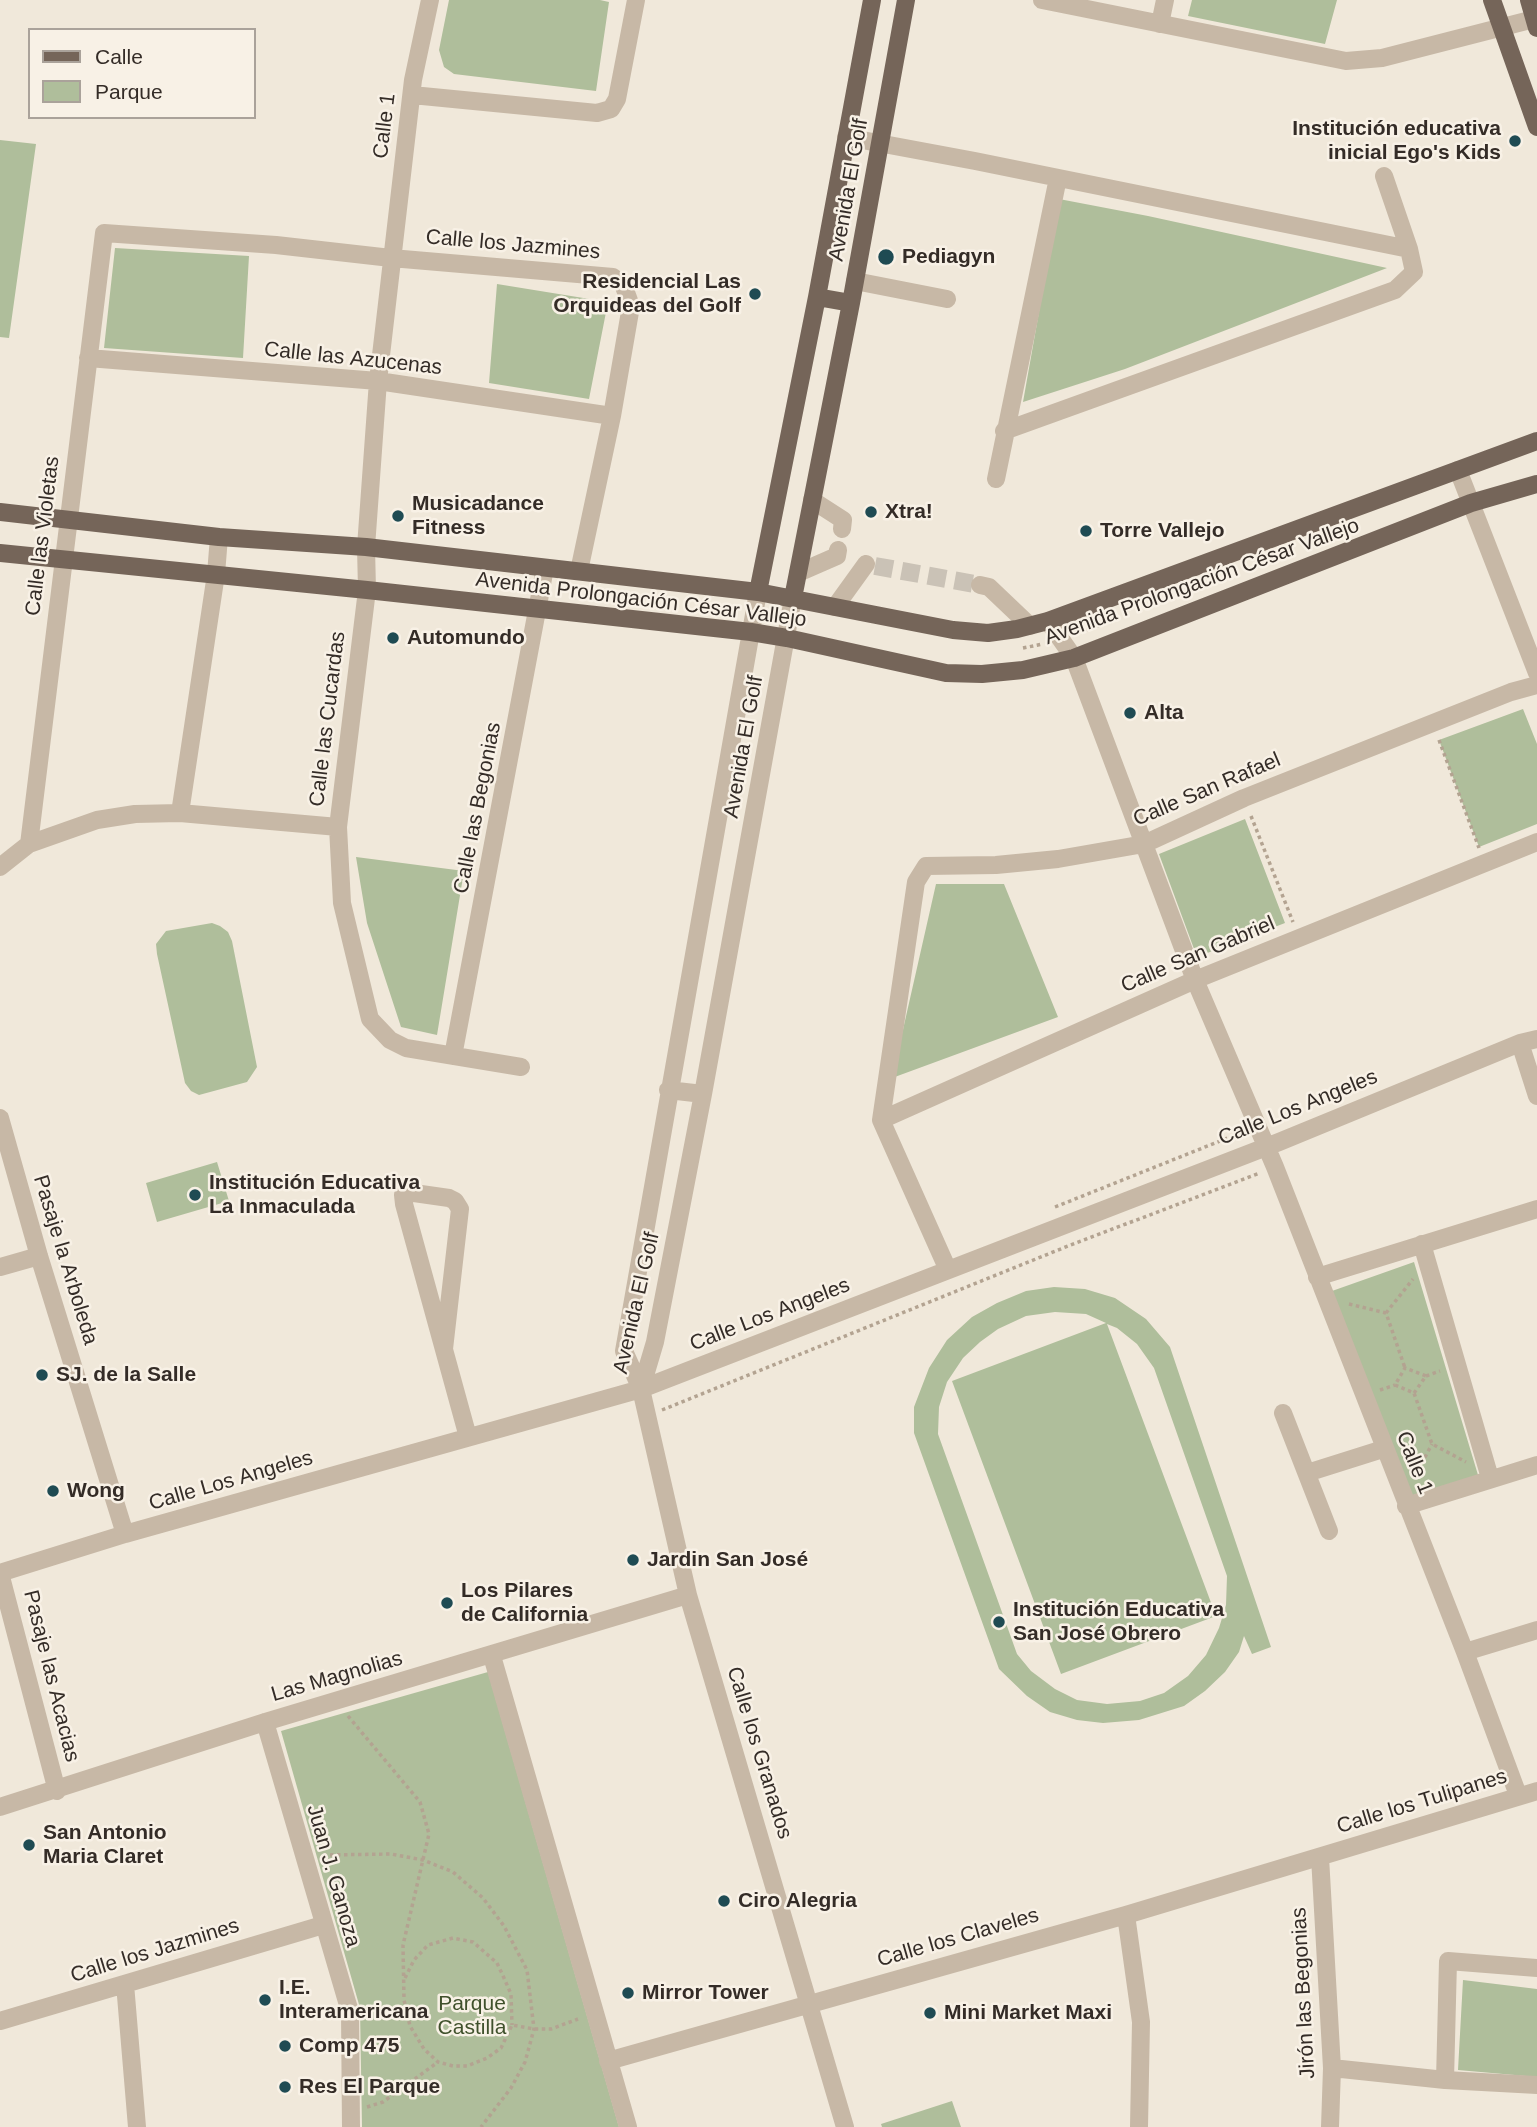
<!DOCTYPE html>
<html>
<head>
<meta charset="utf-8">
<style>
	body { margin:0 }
	#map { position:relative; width:1537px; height:2127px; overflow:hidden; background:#f0e8da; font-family:Arial,sans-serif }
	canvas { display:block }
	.legend { position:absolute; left:28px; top:28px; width:228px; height:91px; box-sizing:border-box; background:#f8f1e6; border:2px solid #aaa29a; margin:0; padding:9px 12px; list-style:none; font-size:21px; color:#342c27 }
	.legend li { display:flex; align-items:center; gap:14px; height:35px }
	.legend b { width:35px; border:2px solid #aaa29a }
</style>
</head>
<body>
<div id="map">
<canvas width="1537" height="2127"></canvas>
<ul class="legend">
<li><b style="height:9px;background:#756559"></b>Calle</li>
<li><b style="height:19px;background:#afbe9b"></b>Parque</li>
</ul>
</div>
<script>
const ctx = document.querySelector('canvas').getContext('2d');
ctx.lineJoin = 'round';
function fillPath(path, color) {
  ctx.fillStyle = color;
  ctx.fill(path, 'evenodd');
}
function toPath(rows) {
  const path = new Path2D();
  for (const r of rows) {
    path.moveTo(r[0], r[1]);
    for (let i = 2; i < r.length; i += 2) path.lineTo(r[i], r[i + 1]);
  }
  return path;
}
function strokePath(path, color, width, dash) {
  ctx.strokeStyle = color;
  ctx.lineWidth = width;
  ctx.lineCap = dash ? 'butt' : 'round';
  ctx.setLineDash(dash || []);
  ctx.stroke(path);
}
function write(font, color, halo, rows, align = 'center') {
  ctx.font = font + ' Arial,sans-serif';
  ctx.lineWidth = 5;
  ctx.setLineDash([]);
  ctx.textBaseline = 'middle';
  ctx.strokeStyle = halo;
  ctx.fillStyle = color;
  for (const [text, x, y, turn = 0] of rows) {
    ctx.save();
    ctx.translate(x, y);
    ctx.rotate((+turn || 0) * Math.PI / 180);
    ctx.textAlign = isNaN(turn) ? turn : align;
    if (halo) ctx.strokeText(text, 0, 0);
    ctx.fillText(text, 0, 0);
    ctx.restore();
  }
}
fillPath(toPath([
	[449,0,600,0,609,2,596,91,454,74,444,67,439,50],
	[1192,0,1337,0,1325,44,1188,16],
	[0,140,36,144,9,338,0,337],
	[1059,199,1148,216,1387,268,1125,369,1023,402],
	[115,248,249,256,243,358,104,348],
	[497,284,608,302,589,399,489,383],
	[1523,709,1537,744,1537,824,1479,847,1439,740],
	[1245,819,1285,923,1197,957,1159,854],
	[356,857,464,871,437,1035,401,1027,367,923],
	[936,884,1004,884,1058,1017,892,1078],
	[212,923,220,926,228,932,232,941,257,1067,247,1082,199,1095,191,1091,185,1083,157,954,156,944,166,931],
	[217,1162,229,1201,157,1222,146,1183],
	[1414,1262,1478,1475,1411,1496,1332,1291],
	[1054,1287,1085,1289,1115,1298,1146,1319,1170,1347,1271,1647,1252,1654,1244,1636,1239,1652,1225,1672,1205,1691,1184,1706,1139,1720,1103,1723,1077,1720,1050,1712,1027,1696,999,1669,914,1433,914,1407,929,1368,947,1340,972,1317,997,1303,1026,1291],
	[1055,1312,1086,1314,1106,1323,952,1381,1061,1674,1216,1616,1107,1324,1117,1328,1137,1344,1154,1368,1227,1576,1226,1605,1219,1628,1206,1655,1188,1676,1164,1693,1140,1701,1107,1704,1077,1700,1055,1689,1031,1671,1017,1654,938,1434,939,1407,947,1382,963,1358,980,1342,998,1329,1026,1316],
	[488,1672,619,2127,362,2127,360,2008,281,1731],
	[1463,1980,1537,1989,1537,2077,1458,2070],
	[952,2101,961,2127,882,2127,881,2124]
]), '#afbe9b');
strokePath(toPath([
	[875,566,980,585]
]), '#cac2b6', 18, [18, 9]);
strokePath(toPath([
	[1077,633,1113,621],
	[1023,648,1043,644],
	[1439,740,1479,848],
	[1251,816,1293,922],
	[1055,1207,1240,1133],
	[1349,1304,1386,1313,1405,1368],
	[1386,1313,1413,1279],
	[1426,1376,1440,1371],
	[1380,1390,1395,1385],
	[1414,1393,1426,1376,1405,1368,1395,1385,1414,1393,1432,1444,1466,1462],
	[662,1410,1068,1246,1260,1173],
	[1415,1476,1432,1444],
	[348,1716,420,1802,429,1834,403,1945,404,2000,410,2026,424,2049,438,2062,453,2066,467,2066,487,2058,501,2048,512,2025,534,2029,551,2029,578,2019],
	[323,1855,391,1854,423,1860,453,1872,483,1898,504,1926,527,1970,534,2029,525,2062,511,2088,481,2127],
	[405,1978,414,1960,428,1945,453,1938,473,1942,497,1963,504,1978,511,1994,512,2025],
	[367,2107,383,2102,438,2062]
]), '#b3a391', 3.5, [3.5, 3.5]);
strokePath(toPath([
	[430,0,413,80,378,381,366,547,367,590,338,827,342,903,370,1019,390,1040,406,1048,521,1067],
	[1042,0,1346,61,1382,58,1534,19],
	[1160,24,1165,0],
	[412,95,597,113,611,109,617,99,636,0],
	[846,137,975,161,1409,249],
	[855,281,947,299],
	[88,358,378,381,612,416],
	[1004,431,1395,290,1414,272,1409,249,1384,176],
	[1458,470,1537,673],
	[996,479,1058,178],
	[812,500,843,520,842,529],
	[798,573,837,556,838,550],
	[980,585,989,587,1030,626],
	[758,592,624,1351,641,1389,688,1595,845,2127],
	[835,607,866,564],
	[1048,621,1074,658,1195,980,1275,1167,1465,1652,1518,1795],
	[180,813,216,574,219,537],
	[29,844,104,233,276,245,391,258,613,277,623,284,631,306,612,416,579,571],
	[0,867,29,844,97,820,135,814,180,813,338,827],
	[1520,1043,1537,1096],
	[453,1056,545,568],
	[668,1090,703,1094],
	[0,1118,39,1256,125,1534],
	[881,1120,1195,980,1537,842],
	[1422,1244,1490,1478],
	[0,1267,39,1256],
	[948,1270,881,1120,916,882,926,866,996,865,1058,859,1144,844,1244,798,1511,692,1537,685],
	[1317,1277,1537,1209],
	[444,1349,460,1209,455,1201,449,1198,407,1192,403,1195,404,1204,468,1437],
	[641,1389,655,1342,703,1094,793,598],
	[1283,1413,1329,1531],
	[1307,1473,1383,1449],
	[1406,1506,1537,1465],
	[0,1573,125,1534,641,1389,1279,1142,1520,1043,1537,1039],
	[0,1573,57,1791],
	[1465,1652,1537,1630],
	[492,1656,628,2127],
	[265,1722,350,2012,351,2127],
	[0,1807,265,1722,688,1595],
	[1320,1857,1332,2068,1330,2127],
	[1126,1915,1141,2022,1139,2127],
	[125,1984,137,2127],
	[0,2021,323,1925],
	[608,2061,1126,1915,1537,1791],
	[1332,2068,1445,2080,1537,2085],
	[1445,2080,1448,1961,1537,1968]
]), '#c7b8a6', 18);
strokePath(toPath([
	[1492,0,1537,127],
	[1529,0,1537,28],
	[817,297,851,303],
	[0,512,219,537,366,547,758,592,953,630,988,633,1017,629,1048,621,1537,441],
	[0,553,367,590,751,632,787,638,946,673,982,674,1023,670,1074,658,1471,503,1537,484],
	[758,592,817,297,872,0],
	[793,598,851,303,906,0]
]), '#756559', 18);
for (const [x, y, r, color] of [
	[1515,141,7,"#1f4b53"],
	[886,257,9,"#1f4b53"],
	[755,294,7,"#1f4b53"],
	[871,512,7,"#1f4b53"],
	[398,516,7,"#1f4b53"],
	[1086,531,7,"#1f4b53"],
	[393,638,7,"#1f4b53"],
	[1130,713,7,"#1f4b53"],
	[195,1195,7,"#1f4b53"],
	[42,1375,7,"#1f4b53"],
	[53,1491,7,"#1f4b53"],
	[633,1560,7,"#1f4b53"],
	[447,1603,7,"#1f4b53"],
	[999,1622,7,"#1f4b53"],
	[29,1845,7,"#1f4b53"],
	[724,1901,7,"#1f4b53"],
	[628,1993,7,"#1f4b53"],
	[265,2000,7,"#1f4b53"],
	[930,2013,7,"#1f4b53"],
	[285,2046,7,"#1f4b53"],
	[285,2087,7,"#1f4b53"]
]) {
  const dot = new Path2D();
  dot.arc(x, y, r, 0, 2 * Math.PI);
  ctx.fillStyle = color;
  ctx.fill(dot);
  strokePath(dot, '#f8f1e6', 2.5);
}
write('21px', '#342c27', '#f8f1e6', [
	["Calle 1",385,126,-83],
	["Avenida El Golf",849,190,-80],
	["Calle los Jazmines",513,245,5],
	["Calle las Azucenas",353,359,6],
	["Calle las Violetas",43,536,-83],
	["Avenida Prolongación César Vallejo",1202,582,-20],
	["Avenida Prolongación César Vallejo",641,600,7],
	["Calle las Cucardas",328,719,-83],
	["Avenida El Golf",744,747,-80],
	["Calle San Rafael",1207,790,-23],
	["Calle las Begonias",478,808,-79],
	["Calle San Gabriel",1198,955,-23],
	["Calle Los Angeles",1298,1108,-22],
	["Pasaje la Arboleda",65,1260,73],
	["Avenida El Golf",637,1303,-77],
	["Calle Los Angeles",770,1315,-21],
	["Calle 1",1414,1463,68],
	["Calle Los Angeles",231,1481,-16],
	["Pasaje las Acacias",51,1676,76],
	["Las Magnolias",337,1677,-16],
	["Calle los Granados",759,1753,73],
	["Calle los Tulipanes",1422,1802,-17],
	["Juan J. Ganoza",333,1876,74],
	["Calle los Claveles",958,1938,-16],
	["Calle los Jazmines",155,1951,-17],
	["Jirón las Begonias",1304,1993,-93]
]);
write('bold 21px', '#342c27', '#f8f1e6', [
	["Institución educativa",1501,129,"right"],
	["inicial Ego's Kids",1501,153,"right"],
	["Pediagyn",902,257],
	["Residencial Las",741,282,"right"],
	["Orquideas del Golf",741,306,"right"],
	["Musicadance",412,504],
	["Fitness",412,528],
	["Xtra!",885,512],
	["Torre Vallejo",1100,531],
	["Automundo",407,638],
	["Alta",1144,713],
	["Institución Educativa",209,1183],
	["La Inmaculada",209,1207],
	["SJ. de la Salle",56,1375],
	["Wong",67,1491],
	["Jardin San José",647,1560],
	["Los Pilares",461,1591],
	["de California",461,1615],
	["Institución Educativa",1013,1610],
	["San José Obrero",1013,1634],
	["San Antonio",43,1833],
	["Maria Claret",43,1857],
	["Ciro Alegria",738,1901],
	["I.E.",279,1988],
	["Interamericana",279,2012],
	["Mirror Tower",642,1993],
	["Mini Market Maxi",944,2013],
	["Comp 475",299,2046],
	["Res El Parque",299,2087]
], 'left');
write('21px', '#40512c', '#f8f1e6', [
	["Parque",472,2004],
	["Castilla",472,2028]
]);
</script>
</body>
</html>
